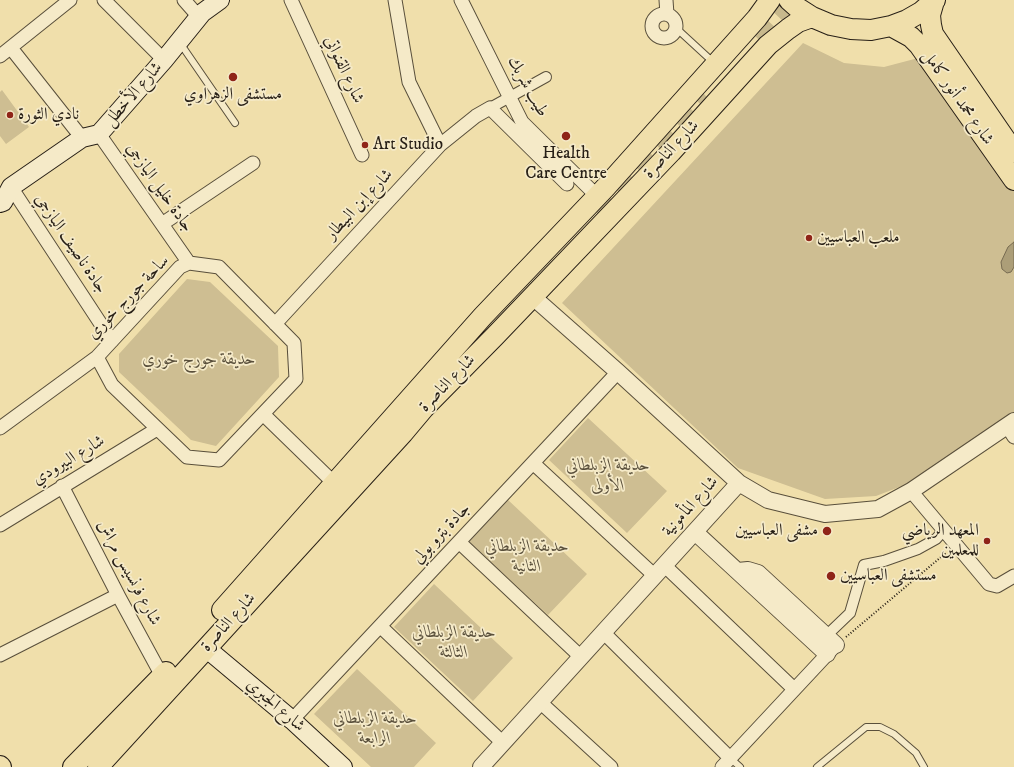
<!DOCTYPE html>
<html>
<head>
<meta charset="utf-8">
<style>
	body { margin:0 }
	canvas { display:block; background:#f0dfab }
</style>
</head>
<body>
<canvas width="1014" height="767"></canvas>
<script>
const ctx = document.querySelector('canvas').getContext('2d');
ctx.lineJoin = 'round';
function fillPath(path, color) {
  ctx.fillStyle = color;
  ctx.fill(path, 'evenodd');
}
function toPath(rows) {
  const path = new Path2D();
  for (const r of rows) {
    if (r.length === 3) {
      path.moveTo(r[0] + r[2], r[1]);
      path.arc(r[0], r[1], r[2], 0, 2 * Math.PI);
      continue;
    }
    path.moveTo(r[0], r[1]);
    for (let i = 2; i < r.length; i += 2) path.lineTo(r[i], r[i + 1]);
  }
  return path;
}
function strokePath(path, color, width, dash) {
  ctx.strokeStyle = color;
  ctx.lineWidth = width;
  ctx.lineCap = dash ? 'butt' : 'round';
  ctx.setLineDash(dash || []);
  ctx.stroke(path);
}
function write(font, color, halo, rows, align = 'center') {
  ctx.font = font + ' "IM FELL DW Pica",Amiri,serif';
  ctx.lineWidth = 3.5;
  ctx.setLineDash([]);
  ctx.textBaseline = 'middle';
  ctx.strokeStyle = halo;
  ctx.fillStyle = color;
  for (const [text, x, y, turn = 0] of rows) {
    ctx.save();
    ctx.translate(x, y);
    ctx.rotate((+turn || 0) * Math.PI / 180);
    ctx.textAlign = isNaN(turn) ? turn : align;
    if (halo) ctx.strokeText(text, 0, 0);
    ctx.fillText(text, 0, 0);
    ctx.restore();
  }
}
fillPath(toPath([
	[803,43,844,63,884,67,922,57,1014,189,1014,414,915,481,876,496,825,499,738,468,562,303],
	[2,90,29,127,6,144,0,136,0,92],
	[187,279,210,282,278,346,279,377,216,446,191,440,119,372,119,354],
	[588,418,667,491,627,533,549,460],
	[507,499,587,574,548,615,468,541],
	[434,584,513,658,473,701,394,627],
	[357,669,436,743,414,767,371,767,314,714]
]), '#cebe92');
const water = toPath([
	[1014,242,1014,267,1011,272,1007,273,1002,269,1001,262,1008,247,1014,242]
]);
fillPath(water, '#ac9e78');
strokePath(water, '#776b51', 1);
strokePath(toPath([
	[755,36,789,0],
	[596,212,708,98]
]), '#c8b98d', 20, [20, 10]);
const service = toPath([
	[676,28,713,62],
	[180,43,235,123],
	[730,758,740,767],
	[817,767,866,727,880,727,894,734,916,753,924,767]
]);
const pedestrian = toPath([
	[490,108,546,77],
	[826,636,850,613,864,565,884,561,918,549,936,539,943,531]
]);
const minor = toPath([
	[104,0,164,60],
	[184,0,199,17],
	[291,0,362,155],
	[395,0,409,82,440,145],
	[461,0,522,122,597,196],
	[666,0,667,14],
	[664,26,12],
	[11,48,82,138],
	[0,56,70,0],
	[99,134,189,263],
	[11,187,112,341],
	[162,224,253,163],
	[275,324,440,145,476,116,490,108,567,184],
	[263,414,335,484],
	[1007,426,1014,437],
	[0,428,97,357,180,267,189,263,219,267,294,343,296,379,219,460,187,457,112,385,97,357],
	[533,463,655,576],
	[62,486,118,595,162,676],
	[911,491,989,584,997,586,1014,576],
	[0,525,157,429],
	[459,542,581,657],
	[664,565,794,689],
	[380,626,503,743],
	[603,632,730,758],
	[0,655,118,595],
	[540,702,611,767],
	[292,720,618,372],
	[722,767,834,647]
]);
const tertiary = toPath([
	[533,297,618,372,739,483,768,500,825,514,878,509,911,491,1014,421],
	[695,532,827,654],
	[738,571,748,570,758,573,836,645],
	[481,767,739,483]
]);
const secondary = toPath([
	[0,203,3,202,11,187,82,138,99,134,164,60,202,13,220,0],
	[206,648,292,720,343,767]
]);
const primary = toPath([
	[789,0,798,8,812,17,831,25,851,29,871,30,891,26,907,20,921,12,935,0],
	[934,1,930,15,931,25,933,34,1014,152],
	[891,26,911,37,919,45,1014,180],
	[222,610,483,316,605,188,757,18,770,0],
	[0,766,1,767],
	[73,767,166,672],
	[98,767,403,433,424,408,495,336,671,152,768,45,788,29,798,22,812,17]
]);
strokePath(service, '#594f3b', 8);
strokePath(pedestrian, '#594f3b', 12);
strokePath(minor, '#594f3b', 15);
strokePath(tertiary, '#594f3b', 18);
strokePath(secondary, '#271f16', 20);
strokePath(primary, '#271f16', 22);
strokePath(toPath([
	[846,637,947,552]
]), '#271f16', 2, [1, 2]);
strokePath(service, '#f5eac8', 6);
strokePath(pedestrian, '#f5eac8', 10);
strokePath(minor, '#f5eac8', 13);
strokePath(tertiary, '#f5eac8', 16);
strokePath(secondary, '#f5eac8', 18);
strokePath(primary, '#f0dfab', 20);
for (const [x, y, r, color] of [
	[233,77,5,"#8f2418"],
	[10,115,4,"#8f2418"],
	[566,136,5,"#8f2418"],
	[365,145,4,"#8f2418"],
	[809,238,4,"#8f2418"],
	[827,531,5,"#8f2418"],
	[987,541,4,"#8f2418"],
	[831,576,5,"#8f2418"]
]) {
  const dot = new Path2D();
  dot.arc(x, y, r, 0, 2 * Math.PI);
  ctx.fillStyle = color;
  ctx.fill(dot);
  strokePath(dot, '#f5eac8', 1.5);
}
write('17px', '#271f16', '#f5eac8', [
	["شارع القنواتي",343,70,65],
	["طيب شربك",527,87,61],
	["شارع الأخطل",134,95,-49],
	["شارع محمد أنور كامل",957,98,55],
	["شارع الناصرة",672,150,-47],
	["جادة خليل اليازجي",159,188,55],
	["شارع إبن البيطار",360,205,-47],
	["جادة ناصيف اليازجي",70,244,56],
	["ساحة جورج خوري",129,298,-46],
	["شارع الناصرة",448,384,-46],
	["شارع البيرودي",69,461,-31],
	["شارع المأمونية",691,507,-48],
	["جادة بترو بولي",442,534,-47],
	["شارع فرنسيس مراش",128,573,62],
	["شارع الناصرة",229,623,-48],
	["شارع الجبري",275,706,41]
]);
write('17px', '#271f16', '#f5eac8', [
	["مستشفى الزهراوي",233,95,"center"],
	["نادي الثورة",18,115],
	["Art Studio",373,145],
	["Health",566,154,"center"],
	["Care Centre",566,174,"center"],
	["ملعب العباسيين",817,238],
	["مشفى العباسيين",818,531,"right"],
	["المعهد الرياضي",979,531,"right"],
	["للمعلمين",979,551,"right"],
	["مستشفى العباسيين",840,576]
], 'left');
write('italic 17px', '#594f3b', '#f5eac8', [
	["حديقة جورج خوري",199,360],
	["حديقة الزبلطاني",608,466],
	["الأولى",608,486],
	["حديقة الزبلطاني",527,547],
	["الثانية",527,567],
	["حديقة الزبلطاني",454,633],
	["الثالثة",454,653],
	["حديقة الزبلطاني",375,719],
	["الرابعة",375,739]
]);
</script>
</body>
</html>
